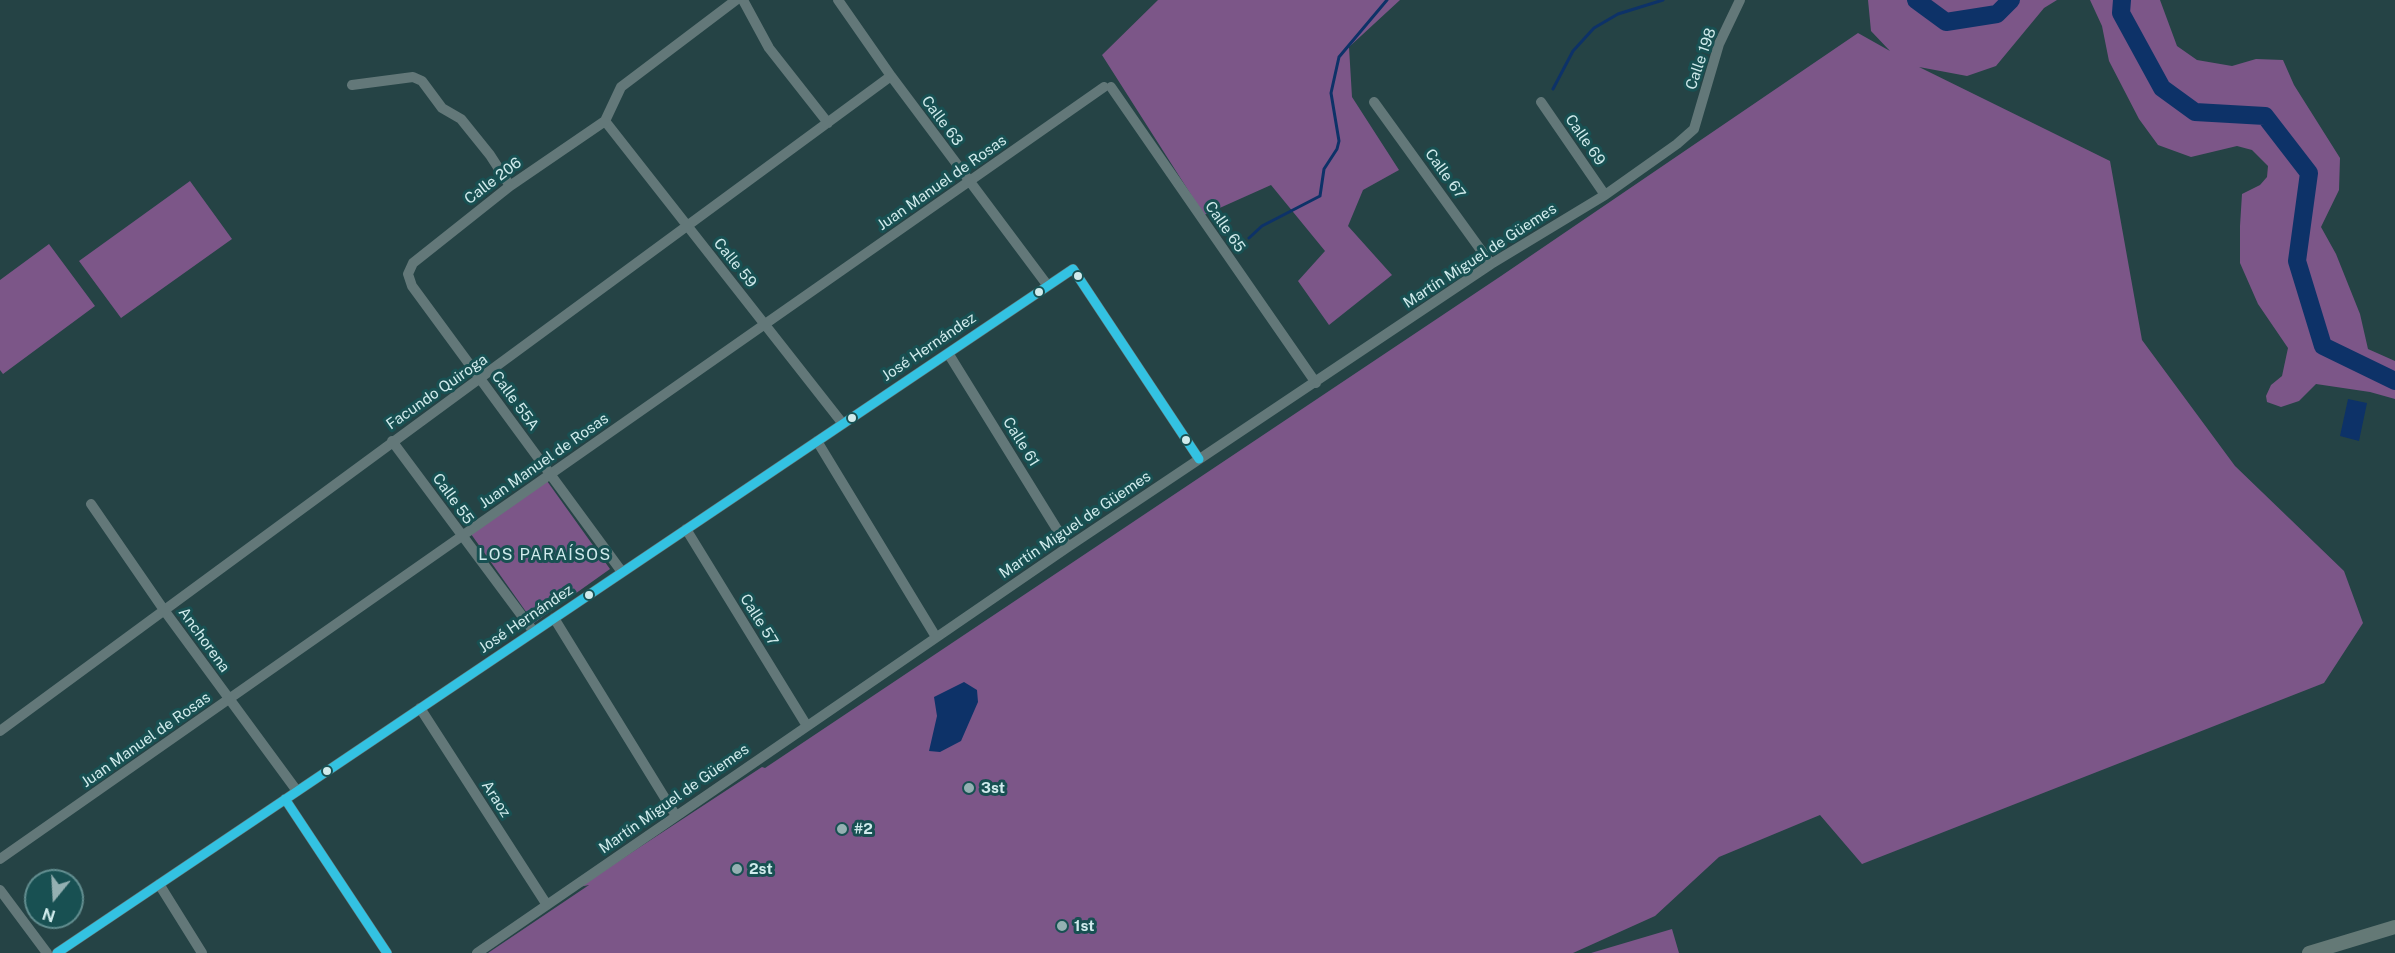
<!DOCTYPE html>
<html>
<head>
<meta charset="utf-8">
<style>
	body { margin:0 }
	#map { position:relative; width:2395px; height:953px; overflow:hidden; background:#254345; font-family:"Public Sans",sans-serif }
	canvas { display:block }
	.north { position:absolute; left:24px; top:869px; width:60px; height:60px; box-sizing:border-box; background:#185052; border:2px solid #628e90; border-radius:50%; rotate:198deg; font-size:16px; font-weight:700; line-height:24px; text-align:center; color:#d0ebec }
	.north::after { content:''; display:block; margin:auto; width:21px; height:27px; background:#94b0b2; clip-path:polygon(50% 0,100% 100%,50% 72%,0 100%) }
</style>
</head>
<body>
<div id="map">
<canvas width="2395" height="953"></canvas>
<div class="north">N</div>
</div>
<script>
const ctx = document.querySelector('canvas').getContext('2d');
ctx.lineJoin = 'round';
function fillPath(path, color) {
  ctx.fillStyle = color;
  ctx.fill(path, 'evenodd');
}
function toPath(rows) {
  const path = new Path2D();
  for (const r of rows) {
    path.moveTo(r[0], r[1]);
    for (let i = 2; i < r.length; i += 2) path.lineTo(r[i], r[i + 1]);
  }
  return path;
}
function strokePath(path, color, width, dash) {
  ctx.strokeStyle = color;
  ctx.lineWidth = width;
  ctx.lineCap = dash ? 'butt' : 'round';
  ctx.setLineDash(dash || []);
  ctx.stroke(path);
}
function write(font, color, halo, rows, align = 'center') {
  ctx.font = font + ' "Public Sans",sans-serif';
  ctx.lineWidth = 6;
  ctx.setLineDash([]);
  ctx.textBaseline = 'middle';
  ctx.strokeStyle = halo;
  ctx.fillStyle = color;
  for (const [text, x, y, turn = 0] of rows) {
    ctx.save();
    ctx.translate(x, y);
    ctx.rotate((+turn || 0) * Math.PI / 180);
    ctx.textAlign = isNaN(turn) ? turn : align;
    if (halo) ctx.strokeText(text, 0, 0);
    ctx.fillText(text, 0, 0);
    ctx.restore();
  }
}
fillPath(toPath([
	[1158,0,1400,0,1349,47,1352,97,1399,170,1363,190,1348,226,1392,275,1329,325,1298,281,1325,251,1271,185,1204,215,1102,55],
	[1868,0,2057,0,2044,8,1996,66,1967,76,1919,67,2110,161,2142,340,2235,466,2344,571,2363,623,2324,683,1862,864,1820,815,1719,857,1655,916,1573,953,488,953,589,885,579,887,762,767,765,768,1501,276,1858,33,1890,51,1871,31],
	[2090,0,2160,0,2177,46,2197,60,2232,66,2256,59,2283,60,2294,85,2340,158,2339,190,2321,227,2336,254,2360,314,2368,349,2395,361,2395,399,2370,392,2316,384,2299,401,2281,407,2267,402,2266,396,2271,385,2282,376,2288,348,2258,304,2240,263,2240,226,2242,194,2260,185,2267,177,2268,166,2252,150,2237,146,2191,157,2158,145,2139,119,2109,61,2102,26],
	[190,181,232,239,121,318,79,261],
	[49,244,95,306,3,374,0,370,0,280],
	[547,481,610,569,534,623,471,534],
	[1672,929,1679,953,1591,953]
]), '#7c5688');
fillPath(toPath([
	[2348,399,2367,403,2359,441,2340,436],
	[964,682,977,690,978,702,961,741,940,752,929,751,937,716,934,697]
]), '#0d3268');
strokePath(toPath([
	[1553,89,1573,51,1594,28,1618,14,1663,0],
	[1249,238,1262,226,1320,196,1324,169,1337,149,1339,141,1331,93,1339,57,1387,0]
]), '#0d3268', 3);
strokePath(toPath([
	[1916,0,1946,22,1997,14,2011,0],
	[2122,0,2121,13,2162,88,2195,112,2265,116,2309,173,2297,261,2323,346,2395,381]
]), '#0d3268', 18);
strokePath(toPath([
	[743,0,769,48,828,123],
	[838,0,891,76,1048,286],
	[352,85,413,77,422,81,442,108,461,119,490,155,510,186],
	[1111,87,1316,383],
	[1374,102,1491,264],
	[1541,102,1605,195],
	[605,121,510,186,413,263,408,274,412,286,622,572],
	[605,121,843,424],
	[605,121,621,87,736,0],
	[948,353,1068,547],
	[392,441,534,632],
	[817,441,936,637],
	[91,504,164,610,297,791],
	[686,529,807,726],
	[554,618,676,816],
	[420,708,547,905],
	[0,731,891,76],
	[285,799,387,953],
	[0,859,1104,87],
	[159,884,202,953],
	[0,890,47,953],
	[57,953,1073,269,1199,459],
	[477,953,1068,547,1491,264,1605,195,1677,144,1694,129,1719,44,1740,0]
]), '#637879', 10);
strokePath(toPath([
	[2309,953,2395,927]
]), '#647976', 14);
strokePath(toPath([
	[1073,269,1199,459],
	[285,799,387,953],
	[57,953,1073,269]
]), '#33c2e2', 9);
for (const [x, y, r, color] of [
	[1078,276,5,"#d0ebec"],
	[1039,292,5,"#d0ebec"],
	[852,418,5,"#d0ebec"],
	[1186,440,5,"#d0ebec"],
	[589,595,5,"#d0ebec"],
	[327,771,5,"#d0ebec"],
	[969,788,6,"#94b0b2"],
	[842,829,6,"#94b0b2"],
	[737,869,6,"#94b0b2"],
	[1062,926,6,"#94b0b2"]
]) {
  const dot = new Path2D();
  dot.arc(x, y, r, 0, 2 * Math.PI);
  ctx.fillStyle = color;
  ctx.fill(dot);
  strokePath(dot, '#185052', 2);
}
write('15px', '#d0ebec', '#185052', [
	["Calle 198",1701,59,-71],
	["Calle 63",942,121,53],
	["Calle 69",1585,140,55],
	["Calle 67",1445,174,54],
	["Calle 206",493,181,-37],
	["Juan Manuel de Rosas",942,183,-35],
	["Calle 65",1225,227,55],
	["Martín Miguel de Güemes",1480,256,-33],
	["Calle 59",735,263,51],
	["José Hernández",929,347,-34],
	["Facundo Quiroga",437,392,-35],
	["Calle 55A",515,401,54],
	["Calle 61",1021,442,58],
	["Juan Manuel de Rosas",544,461,-35],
	["Calle 55",453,499,54],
	["Martín Miguel de Güemes",1075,525,-34],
	["José Hernández",526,619,-34],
	["Calle 57",759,620,58],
	["Anchorena",204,640,54],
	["Juan Manuel de Rosas",146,740,-35],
	["Araoz",496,799,57],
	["Martín Miguel de Güemes",674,799,-35]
]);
write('bold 15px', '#d0ebec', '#185052', [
	["3st",981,788],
	["#2",854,829],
	["2st",749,869],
	["1st",1074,926]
], 'left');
ctx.letterSpacing = '1.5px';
write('16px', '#d0ebec', '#185052', [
	["LOS PARAÍSOS",545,555]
]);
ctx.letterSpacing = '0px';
</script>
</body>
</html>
